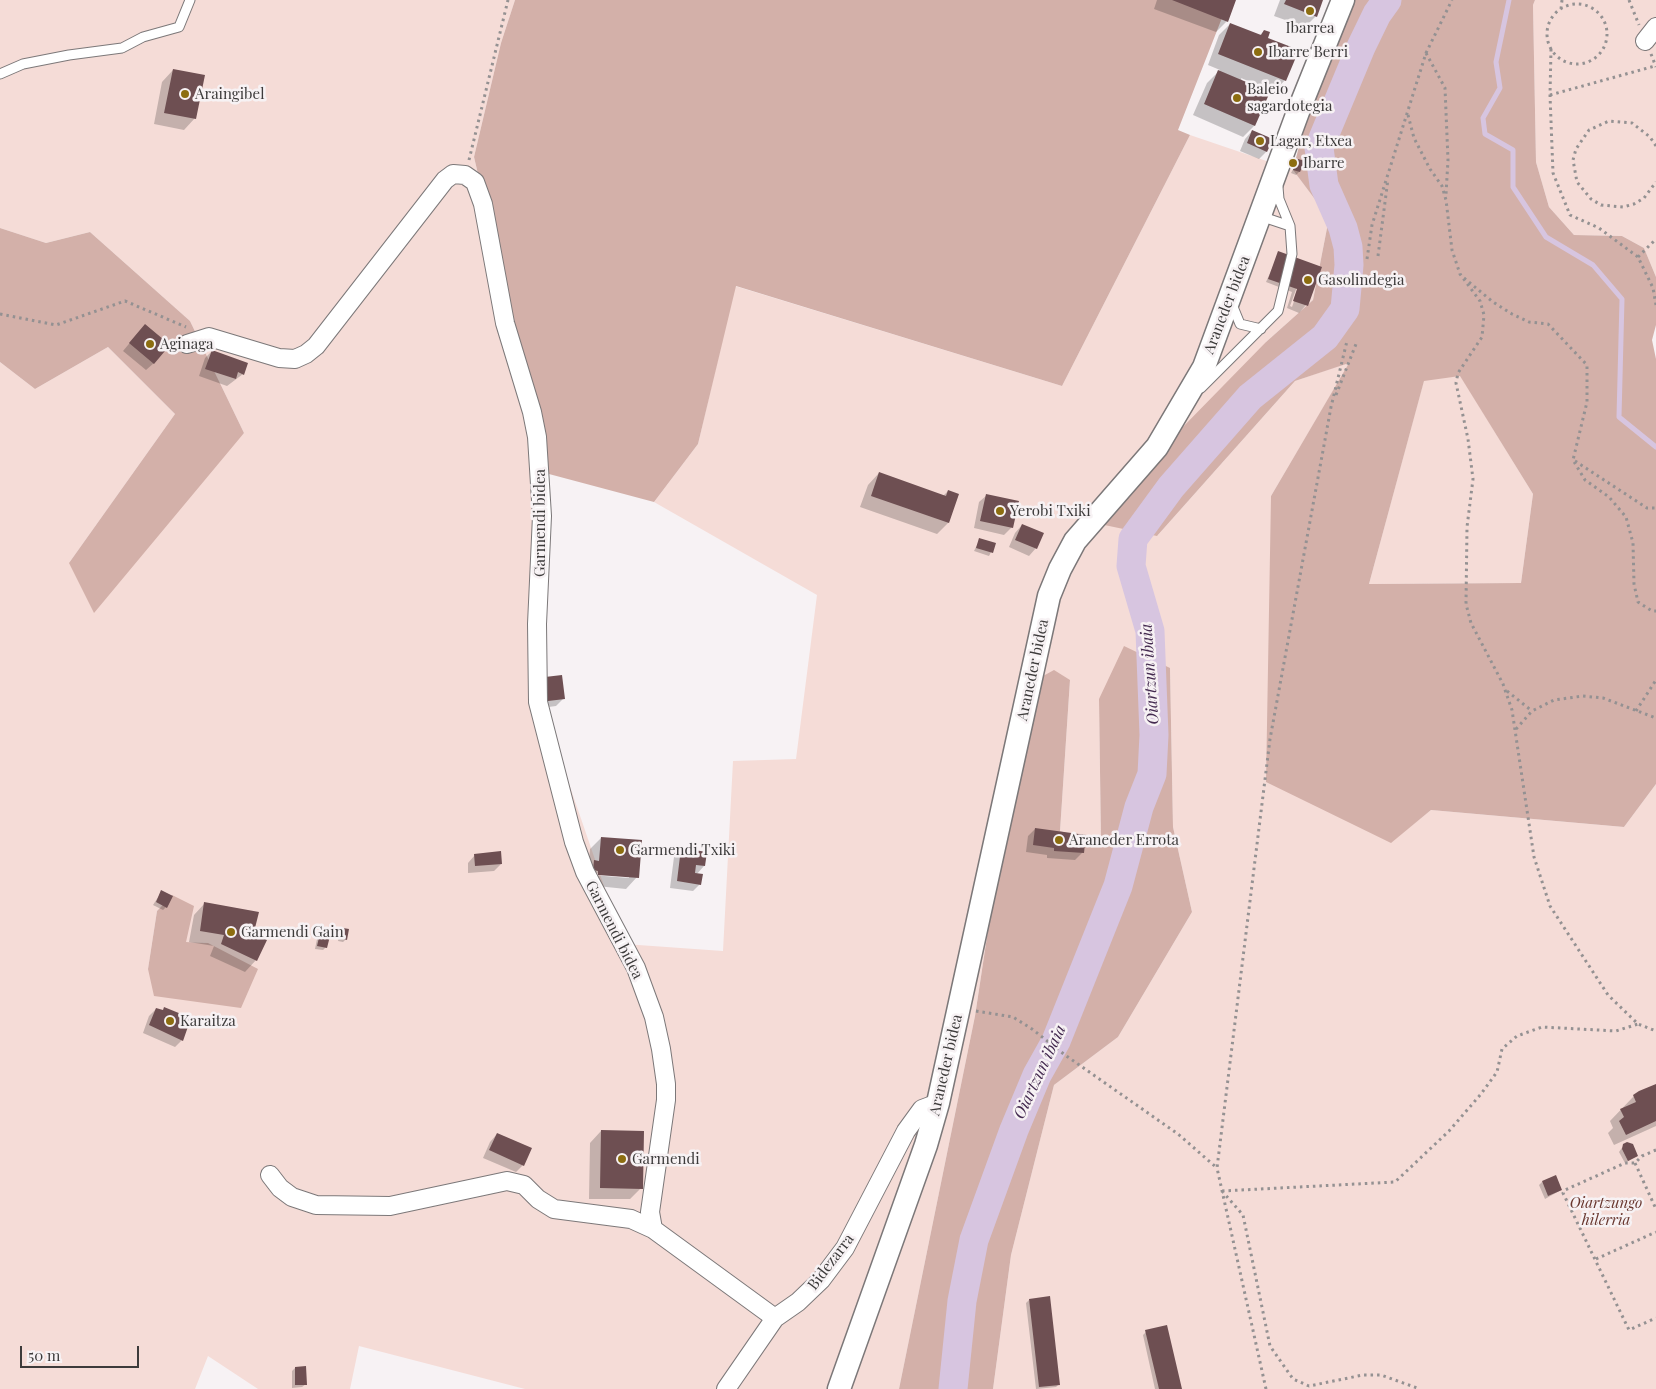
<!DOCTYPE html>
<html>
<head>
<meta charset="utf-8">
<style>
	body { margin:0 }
	#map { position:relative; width:1656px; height:1389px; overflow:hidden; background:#f7f2f4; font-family:"Playfair Display",serif }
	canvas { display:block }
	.scale { position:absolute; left:20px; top:1346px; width:119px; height:22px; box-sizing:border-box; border:2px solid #3d3b3b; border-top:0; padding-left:6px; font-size:15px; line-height:18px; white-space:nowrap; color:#3d3b3b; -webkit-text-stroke:4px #f7f2f4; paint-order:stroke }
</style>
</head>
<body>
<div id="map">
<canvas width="1656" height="1389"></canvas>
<div class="scale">50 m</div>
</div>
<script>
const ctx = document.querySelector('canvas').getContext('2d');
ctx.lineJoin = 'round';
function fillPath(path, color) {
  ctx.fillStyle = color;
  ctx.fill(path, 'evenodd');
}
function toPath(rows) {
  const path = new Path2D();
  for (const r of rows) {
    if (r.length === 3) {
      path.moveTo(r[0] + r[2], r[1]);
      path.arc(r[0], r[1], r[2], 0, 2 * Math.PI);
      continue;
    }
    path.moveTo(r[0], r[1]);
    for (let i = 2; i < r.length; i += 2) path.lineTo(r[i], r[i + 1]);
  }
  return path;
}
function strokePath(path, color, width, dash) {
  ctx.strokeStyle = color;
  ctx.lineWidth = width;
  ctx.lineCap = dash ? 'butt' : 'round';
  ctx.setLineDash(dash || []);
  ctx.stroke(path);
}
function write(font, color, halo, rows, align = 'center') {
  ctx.font = font + ' "Playfair Display",serif';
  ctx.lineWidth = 5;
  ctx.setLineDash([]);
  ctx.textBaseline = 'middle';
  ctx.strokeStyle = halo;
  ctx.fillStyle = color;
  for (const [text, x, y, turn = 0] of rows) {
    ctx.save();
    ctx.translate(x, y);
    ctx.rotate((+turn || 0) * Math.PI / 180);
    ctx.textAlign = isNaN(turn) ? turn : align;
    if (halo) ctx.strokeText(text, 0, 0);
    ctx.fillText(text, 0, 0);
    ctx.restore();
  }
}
fillPath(toPath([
	[0,0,515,0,501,43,474,157,549,474,542,705,624,944,723,951,733,761,796,759,817,595,654,502,698,444,735,286,1062,386,1190,135,1293,170,1329,218,1313,300,1266,342,1157,536,1295,381,1350,362,1271,496,1391,842,1431,810,1624,827,1656,784,1656,1389,993,1389,1011,1255,1054,1085,1118,1037,1192,912,1173,827,1170,668,1099,699,1101,844,1060,831,1070,680,1025,686,975,1016,899,1389,525,1389,359,1346,350,1389,258,1389,208,1356,195,1389,0,1389,0,362,35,389,108,347,175,414,69,563,244,433,190,321,90,232,46,243,0,228],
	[172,895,186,942,208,943,148,969,157,911],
	[1535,0,1656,0,1656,277,1644,248,1622,236,1574,235,1549,207,1536,162,1533,5],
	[1460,375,1533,494,1521,583,1369,584,1424,380]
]), '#f5dcd7');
fillPath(toPath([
	[515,0,1229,0,1178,130,1190,135,1062,386,736,286,698,444,654,502,549,474,474,157,501,43],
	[1336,0,1535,0,1533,5,1536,162,1549,207,1574,235,1622,236,1644,248,1656,277,1656,325,1652,340,1656,359,1656,784,1624,827,1431,810,1391,843,1266,782,1271,496,1349,363,1295,381,1157,536,1090,522,1266,342,1313,300,1329,218,1293,170],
	[1460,376,1533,494,1521,583,1369,584,1424,381],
	[0,228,46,243,90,232,190,321,244,433,94,613,69,563,175,414,108,347,35,389,0,362],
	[1124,646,1170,668,1173,827,1192,912,1118,1037,1054,1085,1011,1255,993,1389,899,1389,975,1016,1025,686,1054,670,1070,680,1060,831,1101,843,1099,699],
	[172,895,194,906,186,942,208,943,258,969,241,1008,154,996,148,969,157,911]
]), '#d3b0a9');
fillPath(toPath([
	[1157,0,1235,0,1227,21,1216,32,1154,9],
	[1280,0,1322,0,1316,16,1305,27,1274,16],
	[1230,24,1259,36,1264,31,1285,80,1274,92,1241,78,1254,126,1243,137,1193,115,1207,83,1220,70,1208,65,1219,35],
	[173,70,195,118,184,130,154,124,162,82],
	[1252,131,1271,139,1266,152,1259,159,1240,151,1245,139],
	[1298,160,1299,172,1296,175,1291,173],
	[1279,253,1320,267,1306,305,1299,313,1287,308,1292,292,1266,282],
	[1303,270,1305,270,1292,307,1290,306],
	[138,333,154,363,146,370,123,351],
	[212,351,243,374,227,386,199,376,205,358],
	[879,473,943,496,948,491,958,495,948,523,937,534,860,507,868,485],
	[987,495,1012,527,1004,535,974,528,979,502],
	[1022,525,1036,548,1029,556,1009,547,1015,533],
	[980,539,995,544,989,556,974,551],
	[546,679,564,698,556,706,541,708],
	[1035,829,1083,852,1075,860,1047,858,1047,855,1026,852,1028,836],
	[601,838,637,877,626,889,587,885,590,849],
	[592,873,629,876,629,878,592,875],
	[682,849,704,866,696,875,700,884,693,891,670,888,674,857],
	[475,855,501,864,494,871,468,873,468,863],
	[162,891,166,907,163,910,153,905],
	[205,903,253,929,256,960,245,972,210,956,214,946,189,942,194,915],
	[343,929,346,939,343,942,338,941,340,932],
	[321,931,326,947,323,950,315,949,318,934],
	[156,1009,182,1040,175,1047,143,1033,149,1016],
	[1656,1085,1656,1126,1614,1145,1608,1133,1613,1128,1610,1121,1634,1096],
	[601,1131,641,1188,630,1199,589,1199,590,1143],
	[497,1134,523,1165,516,1172,483,1158,490,1142],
	[1624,1145,1637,1156,1625,1163,1619,1152],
	[1542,1182,1561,1190,1545,1199,1539,1185],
	[1029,1300,1059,1384,1056,1387,1036,1389,1026,1303],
	[1146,1332,1180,1389,1155,1389,1143,1335],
	[295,1368,306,1384,302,1387,292,1388,292,1371]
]), '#0003');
strokePath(toPath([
	[1509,0,1496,62,1500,88,1483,118,1485,134,1513,150,1513,187,1546,237,1593,265,1622,299,1619,417,1656,447]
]), '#d7c5e0', 5);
strokePath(toPath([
	[953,1389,962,1301,974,1240,1014,1130,1037,1075,1056,1041,1118,886,1139,807,1152,774,1154,735,1150,631,1131,566,1133,539,1171,487,1250,397,1325,337,1345,309,1349,265,1348,247,1343,228,1324,185,1319,148,1361,47,1377,14,1387,0]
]), '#d7c5e0', 29);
fillPath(toPath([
	[1172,0,1236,0,1228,22],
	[1286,0,1323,0,1317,17,1284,4],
	[1230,23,1261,35,1264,30,1270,32,1268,38,1299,50,1286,81,1218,54],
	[173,69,205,75,196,119,164,113],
	[1218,70,1270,92,1255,126,1204,104],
	[1252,130,1273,139,1267,152,1247,143],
	[1298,159,1305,161,1300,172,1293,170],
	[1278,251,1322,267,1308,306,1293,301,1297,289,1268,279],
	[145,324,170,345,154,364,129,343],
	[212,350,248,363,244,375,238,372,236,379,205,369],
	[879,472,946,496,948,490,959,494,949,523,871,496],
	[986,494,1019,501,1013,528,980,521],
	[1022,524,1044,533,1037,549,1015,540],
	[979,538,996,543,993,553,976,548],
	[562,675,565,699,548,701,545,677],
	[1035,828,1086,835,1084,853,1054,851,1054,848,1033,845],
	[601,837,642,840,639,878,598,875,598,871,593,870,594,860,599,861],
	[681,848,707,852,705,866,696,865,695,873,703,874,701,885,677,881],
	[501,851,502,864,475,866,474,854],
	[161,890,173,896,167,908,156,902],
	[204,902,259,912,255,928,260,932,259,936,267,940,257,961,221,944,224,935,200,931],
	[343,928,349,929,347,940,341,938],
	[321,929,331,932,327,948,317,946],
	[164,1007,191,1018,183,1041,149,1025,156,1008,163,1010],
	[1656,1084,1656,1121,1626,1135,1619,1121,1624,1117,1620,1109,1636,1102,1633,1095,1639,1091],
	[601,1130,644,1131,643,1189,600,1188],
	[497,1133,532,1148,524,1166,489,1150],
	[1627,1142,1633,1144,1638,1156,1628,1161,1622,1149,1623,1144],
	[1556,1175,1562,1190,1548,1196,1542,1181],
	[1050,1296,1060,1385,1039,1387,1029,1299],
	[1167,1325,1182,1389,1159,1389,1145,1330],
	[306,1366,307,1385,295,1385,295,1367]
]), '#6e4f52');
const service = toPath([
	[0,74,23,64,69,55,122,48,143,37,179,27,190,0],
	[1263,210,1269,219,1290,226],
	[1231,302,1240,324,1261,329],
	[1201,388,1278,311,1292,254,1290,226,1279,199,1278,187]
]);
const minor = toPath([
	[1645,41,1656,27],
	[187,344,209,337,279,358,295,359,306,354,316,346,445,180,453,174,465,175,475,182,483,204,505,323,532,412,537,437,542,516,537,624,538,702,574,842,585,872,636,968,654,1017,661,1049,666,1084,666,1100,650,1212,653,1229,775,1318],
	[270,1175,280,1188,292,1197,316,1205,390,1206,507,1181,524,1185,538,1199,554,1209,631,1219,653,1229],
	[726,1389,775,1318,798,1302,821,1280,845,1248,906,1131,922,1109,938,1103]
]);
const tertiary = toPath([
	[839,1389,926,1145,938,1103,1049,596,1060,569,1075,541,1157,447,1204,367,1298,112,1343,0]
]);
strokePath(service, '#7c7879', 11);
strokePath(minor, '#7c7879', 20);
strokePath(tertiary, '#7c7879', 25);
strokePath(toPath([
	[1629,0,1639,25],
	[1577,34,30],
	[1561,9,1562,0],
	[1551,49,1550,95,1553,173,1570,215,1599,228,1638,257,1653,288,1656,305],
	[1426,53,1445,88,1448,160,1446,194],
	[1651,54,1656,67],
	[1550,95,1655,66],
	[1408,115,1414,138,1430,169,1442,186,1446,200,1452,250,1460,274,1480,301,1484,315,1482,337,1458,373,1456,383,1468,439,1473,479,1467,527,1466,604,1471,623,1503,684,1512,710,1534,857,1550,906,1608,995,1638,1024,1656,1031],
	[1656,146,1650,137,1632,123,1609,121,1589,130,1576,149,1573,160,1577,182,1591,199,1601,205,1623,207,1634,204,1644,198,1656,182],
	[469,160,508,0],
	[1378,256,1388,179],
	[1638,257,1656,239],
	[1367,259,1372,225,1426,53,1452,0],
	[1464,278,1493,302,1512,314,1529,322,1548,324,1587,365,1587,402,1573,460,1585,480,1609,497,1626,517,1633,543,1634,584,1638,602,1652,611,1656,611],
	[0,314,56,325,125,301,186,327],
	[1336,395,1356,344],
	[1575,461,1647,508,1656,508],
	[1507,691,1532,711],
	[1636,711,1656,680],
	[1516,729,1532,711,1554,700,1583,696,1603,698,1656,718],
	[976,1011,1013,1017,1032,1029,1065,1055,1178,1134,1217,1168],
	[1656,1150,1642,1156,1635,1163,1625,1163,1565,1190,1563,1193,1629,1330,1656,1318],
	[1635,1163,1656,1209],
	[1222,1191,1395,1182,1449,1131,1481,1094,1497,1072,1502,1049,1517,1036,1542,1027,1616,1031,1638,1024],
	[1222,1191,1243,1215,1270,1346,1293,1379,1309,1386,1363,1375,1381,1375,1420,1389],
	[1596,1259,1656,1232],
	[1266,1389,1217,1168,1270,739,1331,407,1347,341]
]), '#949192', 3, [2.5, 4]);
strokePath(service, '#fff', 9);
strokePath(minor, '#fff', 18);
strokePath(tertiary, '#fff', 22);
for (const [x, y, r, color] of [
	[1310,11,5,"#8c6d10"],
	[1258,52,5,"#8c6d10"],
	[185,94,5,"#8c6d10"],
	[1237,98,5,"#8c6d10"],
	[1260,141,5,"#8c6d10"],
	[1293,163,5,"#8c6d10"],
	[1308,280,5,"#8c6d10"],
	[150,344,5,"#8c6d10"],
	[1000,511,5,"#8c6d10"],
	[1059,840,5,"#8c6d10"],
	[620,850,5,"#8c6d10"],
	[231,932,5,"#8c6d10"],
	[170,1021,5,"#8c6d10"],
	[622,1159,5,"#8c6d10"]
]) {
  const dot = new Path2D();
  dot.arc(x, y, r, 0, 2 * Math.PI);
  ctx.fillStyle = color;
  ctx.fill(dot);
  strokePath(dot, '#f7f2f4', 2);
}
write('15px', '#3d3b3b', '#f7f2f4', [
	["Ibarrea",1310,28,"center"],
	["Ibarre Berri",1268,52],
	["Baleio",1247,89],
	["sagardotegia",1247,106],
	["Araingibel",195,94],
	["Lagar, Etxea",1270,141],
	["Ibarre",1303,163],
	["Gasolindegia",1318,280],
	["Aginaga",160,344],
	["Yerobi Txiki",1010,511],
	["Araneder Errota",1069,840],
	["Garmendi Txiki",630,850],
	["Garmendi Gain",241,932],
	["Karaitza",180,1021],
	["Garmendi",632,1159]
], 'left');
write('15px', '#3d3b3b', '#f7f2f4', [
	["Araneder bidea",1227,305,-69],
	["Garmendi bidea",540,523,-90],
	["Araneder bidea",1033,670,-78],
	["Garmendi bidea",614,930,63],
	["Araneder bidea",946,1065,-77],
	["Bidezarra",831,1262,-53]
]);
write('italic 15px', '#69372f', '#f7f2f4', [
	["Oiartzungo",1606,1203],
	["hilerria",1606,1220]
]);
write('italic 16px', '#442a50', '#f7f2f4', [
	["Oiartzun ibaia",1150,674,-94],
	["Oiartzun ibaia",1040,1072,-65]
]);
</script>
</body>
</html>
